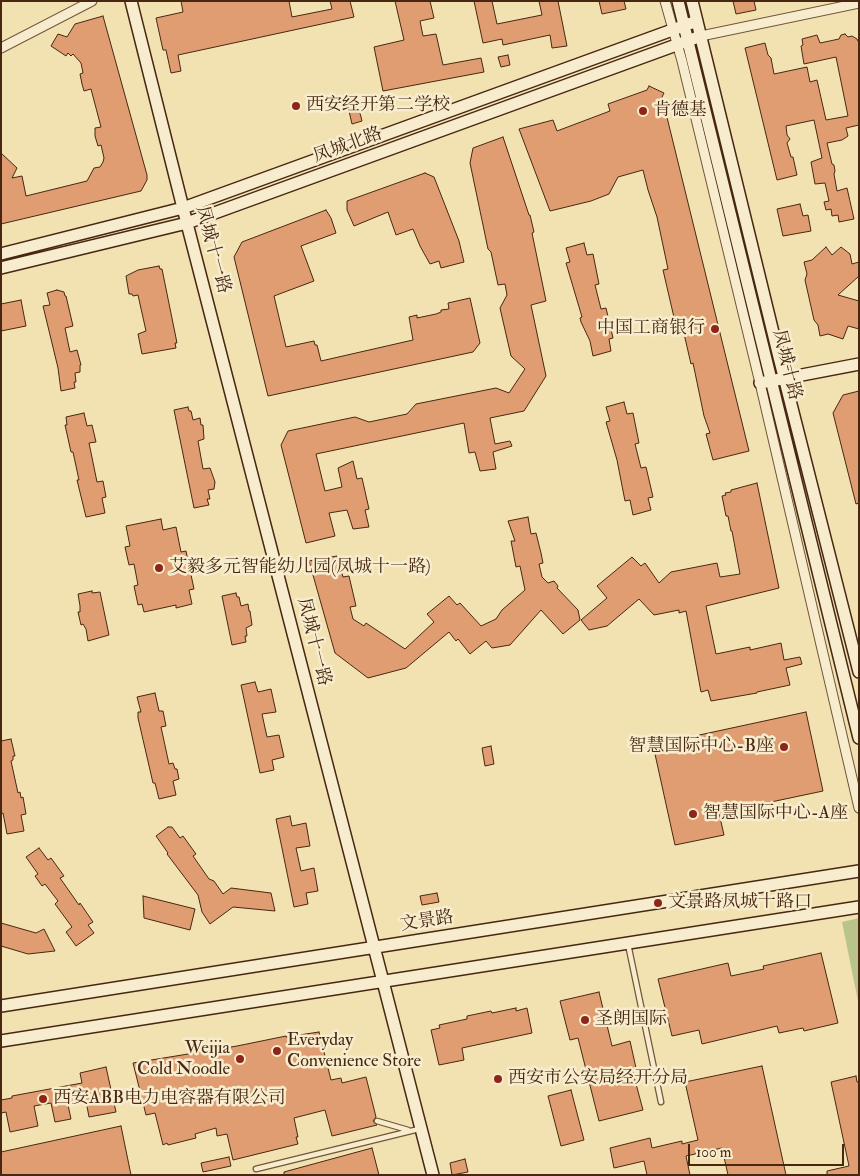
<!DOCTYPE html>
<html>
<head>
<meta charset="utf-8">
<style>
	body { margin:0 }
	#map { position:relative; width:860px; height:1176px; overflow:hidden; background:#f2e2b2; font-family:"IM FELL Double Pica",serif }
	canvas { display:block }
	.frame { position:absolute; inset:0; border:2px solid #472712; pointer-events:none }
	.scale { position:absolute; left:688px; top:1144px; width:156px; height:22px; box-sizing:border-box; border:2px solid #472712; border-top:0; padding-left:6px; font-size:15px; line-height:18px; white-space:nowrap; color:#472712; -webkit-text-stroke:4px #f7eccd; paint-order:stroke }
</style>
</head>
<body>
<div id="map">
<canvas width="860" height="1176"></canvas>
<div class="frame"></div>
<div class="scale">100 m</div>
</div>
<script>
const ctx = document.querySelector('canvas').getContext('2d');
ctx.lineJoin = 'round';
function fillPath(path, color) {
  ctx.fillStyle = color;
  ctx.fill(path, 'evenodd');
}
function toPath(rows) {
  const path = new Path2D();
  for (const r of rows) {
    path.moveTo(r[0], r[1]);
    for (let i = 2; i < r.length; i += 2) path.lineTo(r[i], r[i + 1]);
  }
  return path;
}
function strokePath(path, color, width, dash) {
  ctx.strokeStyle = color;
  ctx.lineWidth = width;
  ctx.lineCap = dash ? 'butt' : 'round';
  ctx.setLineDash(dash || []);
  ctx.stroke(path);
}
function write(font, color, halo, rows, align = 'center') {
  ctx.font = font + ' "IM FELL Double Pica","Noto Serif SC",serif';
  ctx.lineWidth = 5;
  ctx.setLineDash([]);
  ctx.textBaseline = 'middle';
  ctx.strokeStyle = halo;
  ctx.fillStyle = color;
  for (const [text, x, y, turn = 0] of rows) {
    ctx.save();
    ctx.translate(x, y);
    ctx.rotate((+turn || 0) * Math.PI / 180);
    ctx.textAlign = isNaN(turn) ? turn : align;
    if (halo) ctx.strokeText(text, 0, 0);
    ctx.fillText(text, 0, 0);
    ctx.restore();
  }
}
fillPath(toPath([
	[859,918,859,1006,842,922]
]), '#bac38c');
const building = toPath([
	[181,1,289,1,292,17,332,9,330,1,350,1,354,17,178,55,181,71,171,73,166,50,163,50,156,18,183,12,181,1],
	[395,1,430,1,434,18,420,21,423,36,436,34,443,65,481,58,484,72,383,91,374,47,404,40,395,1],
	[474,1,492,1,497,24,542,15,539,1,558,1,567,46,552,48,550,35,503,45,502,39,483,43,474,1],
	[599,1,624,1,626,9,602,14,599,1],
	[733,1,754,1,756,10,736,14,733,1],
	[103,16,147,175,147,180,141,191,1,224,1,153,17,168,12,178,22,176,26,196,87,181,94,168,100,167,103,162,104,158,101,145,98,146,95,136,95,128,101,127,91,89,84,91,82,84,80,74,83,73,81,63,73,54,71,56,68,53,66,56,51,46,58,34,67,37,75,24,103,16],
	[845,34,848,37,852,36,857,39,859,43,859,125,846,128,848,136,842,140,827,143,832,164,834,165,835,171,834,174,837,191,847,188,854,219,839,222,838,215,832,216,831,209,826,210,824,202,829,201,825,183,815,184,811,162,822,158,814,120,786,126,787,135,790,139,787,143,791,157,793,157,797,175,777,180,745,48,765,43,768,55,771,58,774,74,807,67,810,82,817,80,826,120,848,116,836,57,804,64,801,46,803,45,802,39,817,35,820,43,839,39,841,35,845,34],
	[508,55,510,65,501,67,498,57,508,55],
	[649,86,664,93,662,97,749,451,713,460,706,434,710,433,704,416,693,363,691,364,682,325,676,326,663,270,668,269,657,217,648,190,643,170,618,177,609,194,591,201,550,211,519,129,553,120,557,131,610,111,608,104,647,90,649,86],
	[359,109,362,121,352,124,349,111,359,109],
	[503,137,529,215,530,215,534,232,532,233,546,301,531,305,546,376,524,411,490,418,495,444,510,441,512,446,493,452,496,469,480,471,475,452,469,453,464,423,316,454,325,491,342,487,338,468,353,461,357,479,362,478,369,509,365,510,369,527,353,529,347,510,329,513,335,536,306,543,281,445,288,431,355,417,369,422,407,414,416,404,496,388,509,393,525,369,511,356,500,308,507,295,505,284,498,285,491,252,488,249,470,163,473,148,503,137],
	[425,173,434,177,459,241,464,262,441,268,439,261,430,264,420,246,413,229,396,235,388,212,354,226,347,210,347,201,425,173],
	[800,204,803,216,808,215,811,231,783,236,777,209,800,204],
	[326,210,331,218,336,233,301,246,314,281,274,296,286,347,314,341,315,345,317,345,321,361,413,340,409,317,417,315,417,318,436,314,441,312,441,310,449,309,448,303,470,298,480,343,473,352,268,396,234,257,242,242,326,210],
	[584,243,587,255,593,254,599,284,595,285,601,309,606,308,613,338,609,339,611,351,593,356,590,341,581,322,580,318,582,317,566,263,570,262,566,248,584,243],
	[826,247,832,255,841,247,850,254,852,264,859,262,859,276,838,295,859,301,859,329,848,326,843,339,828,334,820,336,818,325,814,320,805,280,807,274,804,262,812,260,826,247],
	[159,266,160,269,162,269,177,343,175,343,176,348,142,354,138,334,146,331,138,295,133,296,132,294,129,294,126,276,138,270,159,266],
	[57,290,64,292,65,296,66,296,73,326,65,328,70,352,77,350,81,365,80,365,80,372,75,373,76,382,74,382,75,388,61,391,58,368,43,306,50,305,47,293,57,290],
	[21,300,26,326,1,331,1,304,21,300],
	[859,391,859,503,856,504,833,413,843,395,859,391],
	[624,402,627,414,633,413,639,443,635,444,641,468,646,467,653,497,648,498,651,510,633,515,630,500,625,501,617,460,606,422,610,421,606,407,624,402],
	[188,407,189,411,191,411,193,420,200,418,201,425,203,425,204,439,198,441,203,469,210,468,215,482,214,489,208,490,210,499,207,499,209,505,194,508,174,410,188,407],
	[84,413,87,426,92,425,96,442,89,443,97,482,103,481,106,497,102,498,105,513,86,517,77,480,79,480,73,452,71,452,65,425,67,425,66,417,84,413],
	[757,483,779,588,706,606,716,654,750,647,750,650,781,643,784,660,800,657,802,664,786,668,790,685,757,692,757,693,711,701,708,690,701,692,686,611,679,613,679,610,654,615,639,599,607,626,589,630,581,620,607,598,597,586,632,557,641,566,645,563,659,583,671,572,717,563,720,577,740,574,732,531,731,531,728,516,726,516,722,496,726,495,725,493,731,492,731,490,757,483],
	[528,517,531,534,536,533,541,553,543,563,539,564,542,577,548,583,554,581,558,586,557,588,578,610,580,620,563,634,541,610,510,645,492,648,486,641,470,654,458,639,456,641,449,632,406,668,368,678,335,653,309,561,337,556,343,577,349,576,356,606,350,607,353,619,364,626,366,623,405,649,434,622,427,614,449,596,457,605,460,603,481,626,496,619,502,610,525,590,520,566,516,567,511,541,515,541,508,521,528,517],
	[161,519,163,530,176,527,181,552,186,551,194,589,189,590,192,604,176,608,176,605,144,612,142,604,138,605,134,586,138,585,134,564,129,565,125,547,130,546,126,526,161,519],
	[92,591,92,593,100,592,109,635,88,641,86,629,83,624,81,625,78,612,80,612,80,606,78,594,92,591],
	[236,593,237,597,239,597,241,606,248,604,249,611,250,611,252,625,246,628,247,636,245,636,246,642,232,645,222,596,236,593],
	[255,682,258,692,271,689,276,712,262,714,267,737,279,735,284,757,272,760,274,770,260,773,241,685,255,682],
	[155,693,159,711,163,711,166,726,161,727,169,764,173,763,175,769,177,769,179,779,173,781,176,795,159,799,155,783,153,783,138,718,138,712,141,712,137,697,155,693],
	[806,712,823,791,719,813,724,835,675,845,653,745,806,712],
	[11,739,15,756,13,756,13,760,11,761,18,793,20,792,21,798,23,797,26,814,21,815,24,831,7,834,3,813,1,814,1,741,11,739],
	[491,746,494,764,485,766,482,748,491,746],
	[290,816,292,826,306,823,310,846,296,848,301,871,314,868,318,891,306,893,308,904,294,907,276,819,290,816],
	[168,827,172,827,180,838,183,836,196,854,193,856,209,879,214,881,223,894,231,888,271,893,275,911,233,907,210,924,202,912,198,895,167,854,168,853,156,836,168,827],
	[39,848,48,860,51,858,64,876,60,878,79,905,80,903,93,922,88,925,94,933,76,946,66,932,72,927,55,904,58,901,45,884,42,886,35,876,38,874,26,857,39,848],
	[437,893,439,902,422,905,420,896,437,893],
	[143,896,195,909,190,930,144,918,143,896],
	[1,923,36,933,44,929,55,951,28,954,1,946,1,923],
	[821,953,838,1023,804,1031,803,1028,779,1033,777,1026,702,1044,699,1030,672,1036,658,979,728,963,731,976,764,969,763,966,821,953],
	[599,992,612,1046,630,1041,636,1068,632,1069,643,1110,599,1121,578,1038,570,1040,560,1001,599,992],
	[516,1008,516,1011,527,1008,532,1033,462,1048,464,1060,439,1065,431,1030,440,1028,439,1025,467,1019,467,1016,491,1011,492,1013,516,1008],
	[319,1032,331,1080,341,1078,342,1083,366,1077,376,1117,373,1121,377,1125,332,1136,325,1110,294,1118,298,1137,296,1137,298,1144,233,1160,227,1134,217,1136,216,1128,195,1134,196,1138,168,1145,167,1143,163,1145,155,1113,146,1115,133,1063,237,1046,286,1036,286,1037,319,1032],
	[762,1066,786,1175,728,1175,722,1148,686,1156,690,1175,647,1175,644,1161,614,1168,610,1148,650,1138,652,1148,682,1141,682,1144,698,1140,685,1082,762,1066],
	[106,1067,116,1112,89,1117,86,1101,68,1105,71,1119,55,1122,51,1103,34,1106,38,1126,10,1132,6,1112,1,1113,1,1100,12,1098,12,1096,82,1083,80,1073,106,1067],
	[856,1076,857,1082,859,1082,859,1175,827,1175,827,1171,849,1166,831,1082,856,1076],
	[571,1090,584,1140,561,1146,548,1096,571,1090],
	[121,1126,131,1175,1,1175,1,1152,121,1126],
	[372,1148,379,1175,284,1175,284,1172,372,1148],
	[229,1157,231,1166,203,1172,201,1163,229,1157],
	[465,1159,468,1172,452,1175,450,1163,465,1159]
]);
fillPath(building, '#df9d71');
strokePath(building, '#472712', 1);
const lane = toPath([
	[628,944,661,1102],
	[377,1121,408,1130],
	[256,1169,419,1129]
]);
const street = toPath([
	[665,1,682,61,760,383,859,808],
	[701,36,859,3],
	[1,48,92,1]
]);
const secondary = toPath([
	[131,1,183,208,433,1175],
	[678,1,859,738],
	[692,1,779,357,859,672],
	[1,254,183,208,697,21],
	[1,268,187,223,701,36],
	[760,383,859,364],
	[1,1006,859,871],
	[1,1041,859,907]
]);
strokePath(lane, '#72563a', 7);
strokePath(street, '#72563a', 11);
strokePath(secondary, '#472712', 14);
strokePath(lane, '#f7eccd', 4.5);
strokePath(street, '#f7eccd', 9);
strokePath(secondary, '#f7eccd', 11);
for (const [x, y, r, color] of [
	[296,106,5,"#8f2418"],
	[643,111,5,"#8f2418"],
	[715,329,5,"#8f2418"],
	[159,568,5,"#8f2418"],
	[784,747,5,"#8f2418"],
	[693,814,5,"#8f2418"],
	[658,903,5,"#8f2418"],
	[585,1020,5,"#8f2418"],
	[277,1051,5,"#8f2418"],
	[240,1059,5,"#8f2418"],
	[498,1079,5,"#8f2418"],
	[43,1099,5,"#8f2418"]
]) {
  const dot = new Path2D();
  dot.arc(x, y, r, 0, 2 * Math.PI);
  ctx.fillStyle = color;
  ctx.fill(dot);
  strokePath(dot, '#f7eccd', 2);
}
write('18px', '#472712', '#f7eccd', [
	["西安经开第二学校",306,106],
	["肯德基",653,111],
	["中国工商银行",705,329,"right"],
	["艾毅多元智能幼儿园(凤城十一路)",169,568],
	["智慧国际中心-B座",774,747,"right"],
	["智慧国际中心-A座",703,814],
	["文景路凤城十路口",668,903],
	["圣朗国际",595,1020],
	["Everyday",287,1041],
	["Convenience Store",287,1062],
	["Weijia",230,1049,"right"],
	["Cold Noodle",230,1070,"right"],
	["西安市公安局经开分局",508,1079],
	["西安ABB电力电容器有限公司",53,1099]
], 'left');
write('18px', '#472712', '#f7eccd', [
	["凤城北路",348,146,-20],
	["凤城十一路",212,250,75],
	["凤城十路",786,365,76],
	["凤城十一路",313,642,76],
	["文景路",427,922,-9]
]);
</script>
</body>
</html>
